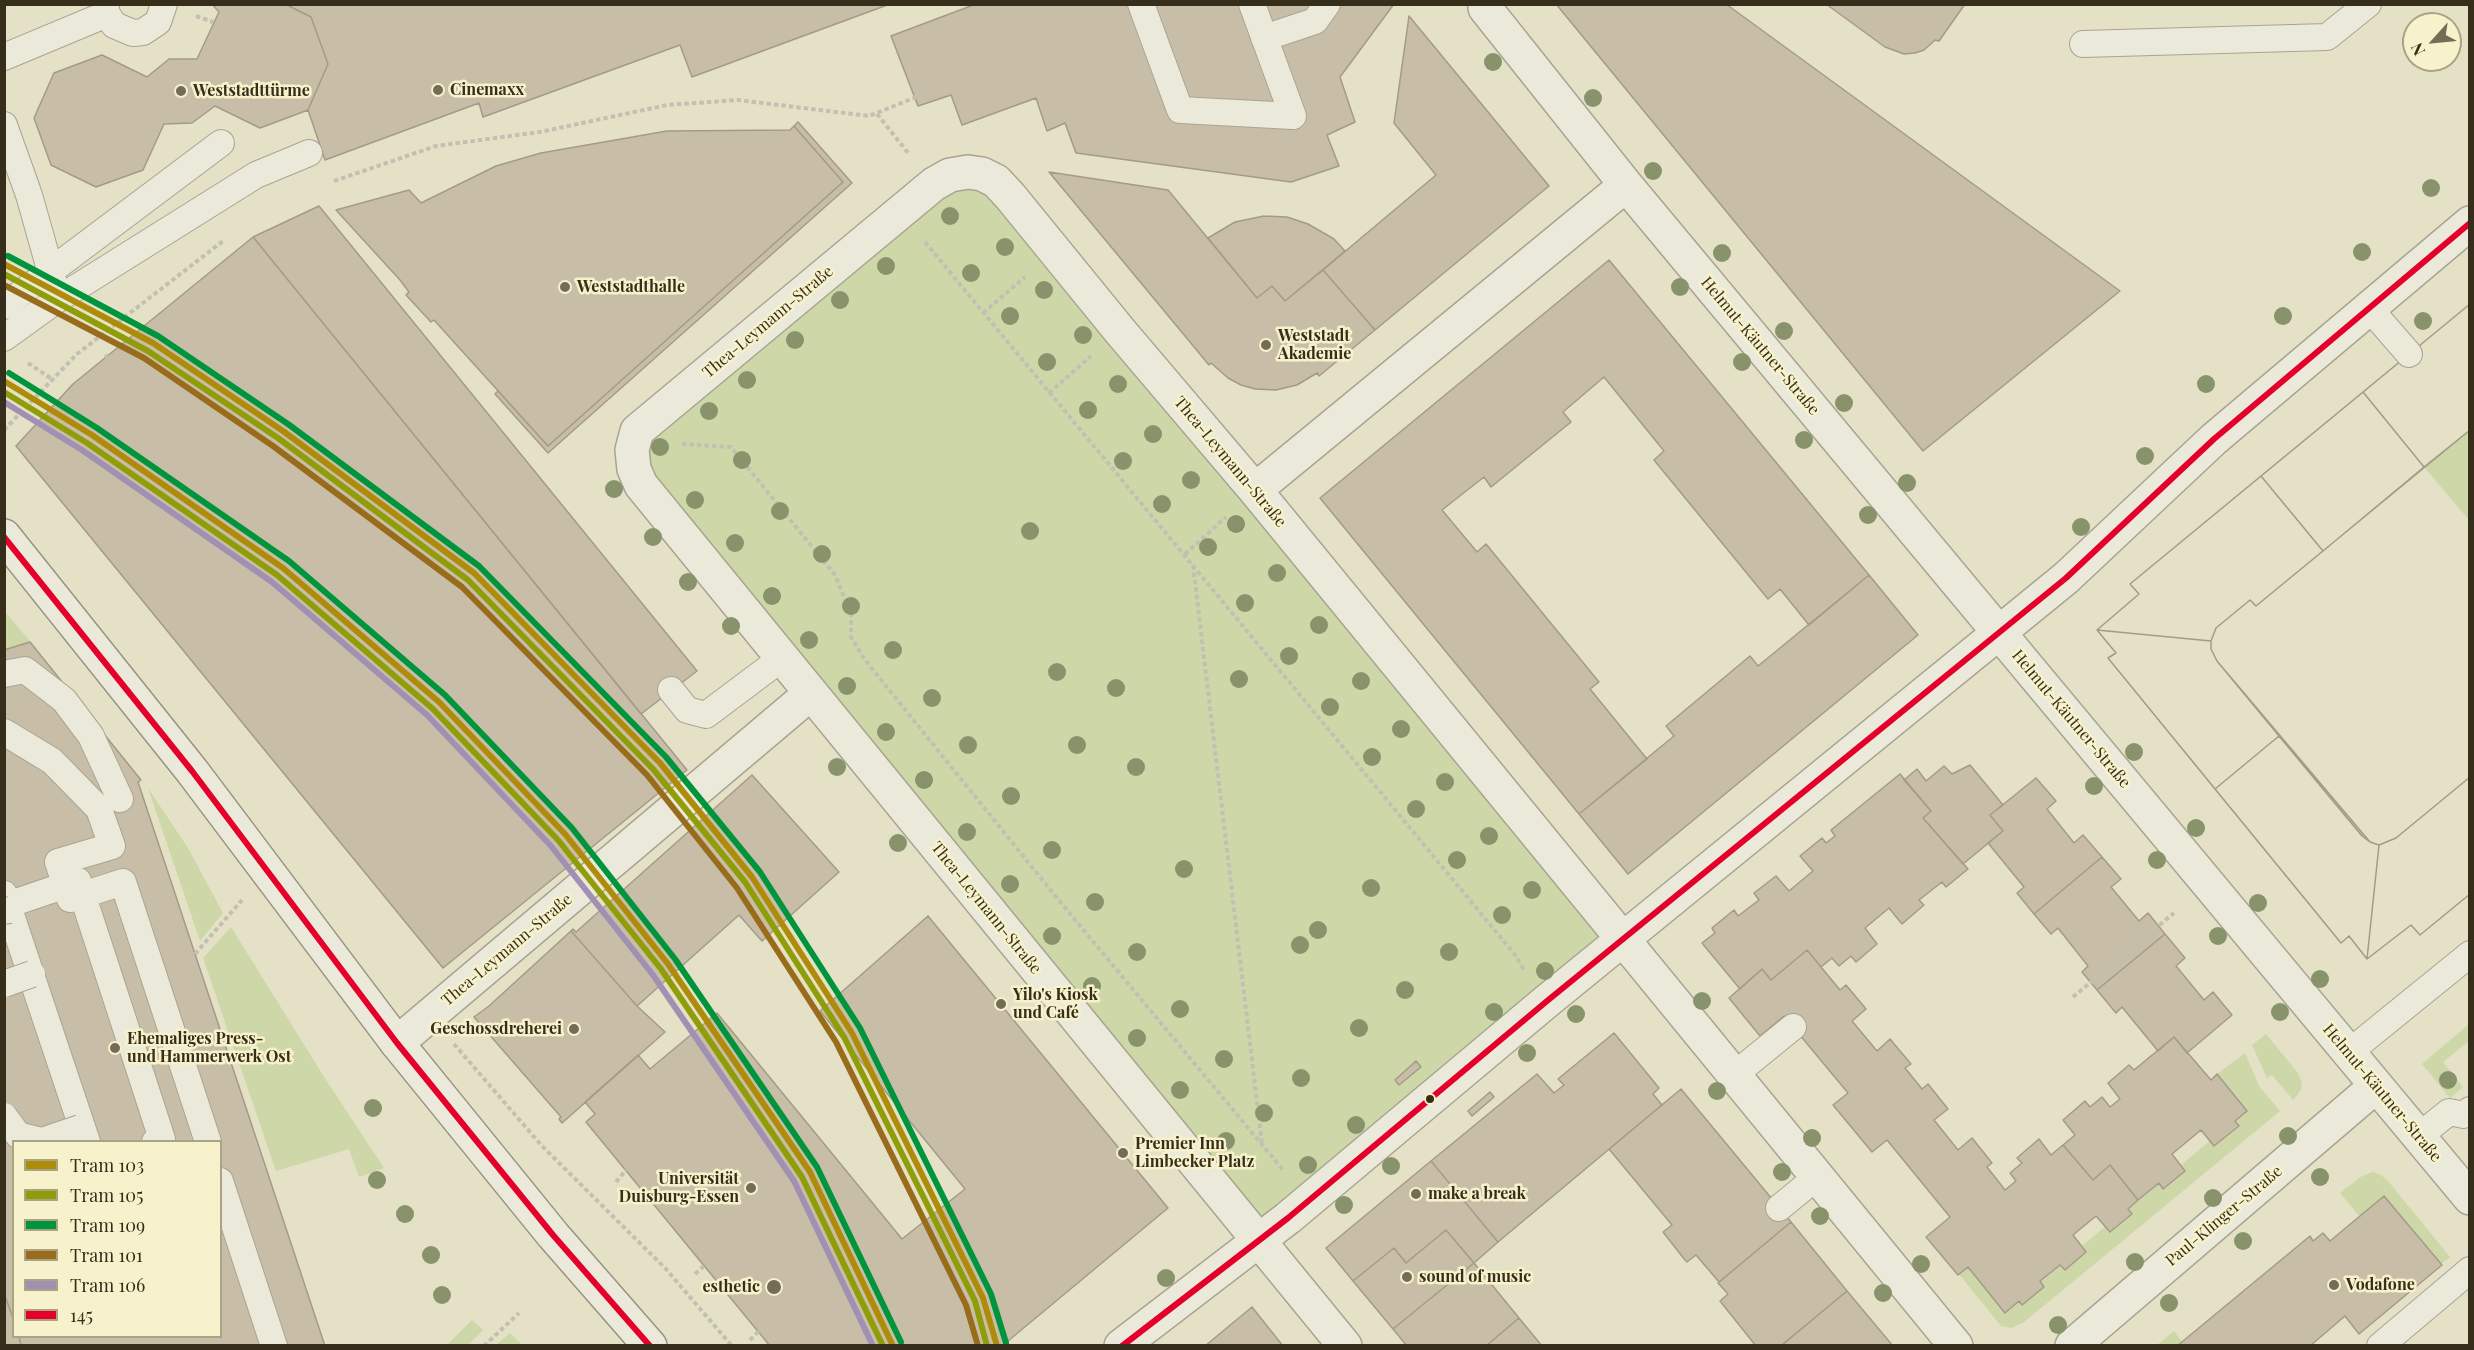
<!DOCTYPE html>
<html>
<head>
<meta charset="utf-8">
<style>
	body { margin:0 }
	#map { position:relative; width:2474px; height:1350px; overflow:hidden; background:#e4e1c7; font-family:"Playfair Display",serif }
	canvas { display:block }
	.frame { position:absolute; inset:0; border:6px solid #362d1a; pointer-events:none }
	.legend { position:absolute; left:12px; top:1140px; width:210px; height:198px; box-sizing:border-box; background:#f7f2cb; border:2px solid #aaa384; margin:0; padding:8px 10px; list-style:none; font-size:18px; color:#362d1a }
	.legend li { display:flex; align-items:center; gap:12px; height:30px }
	.legend b { width:30px; border:2px solid #aaa384 }
	.north { position:absolute; left:2402px; top:12px; width:60px; height:60px; box-sizing:border-box; background:#f7f2cb; border:2px solid #aaa384; border-radius:50%; rotate:243deg; font-size:16px; font-weight:700; line-height:24px; text-align:center; color:#362d1a }
	.north::after { content:''; display:block; margin:auto; width:21px; height:27px; background:#736c57; clip-path:polygon(50% 0,100% 100%,50% 72%,0 100%) }
</style>
</head>
<body>
<div id="map">
<canvas width="2474" height="1350"></canvas>
<div class="frame"></div>
<ul class="legend">
<li><b style="height:8px;background:#ae8c0a"></b>Tram 103</li>
<li><b style="height:8px;background:#909d08"></b>Tram 105</li>
<li><b style="height:8px;background:#00943c"></b>Tram 109</li>
<li><b style="height:8px;background:#996c1b"></b>Tram 101</li>
<li><b style="height:8px;background:#a190b2"></b>Tram 106</li>
<li><b style="height:8px;background:#e4002b"></b>145</li>
</ul>
<div class="north">N</div>
</div>
<script>
const ctx = document.querySelector('canvas').getContext('2d');
ctx.lineJoin = 'round';
function fillPath(path, color) {
  ctx.fillStyle = color;
  ctx.fill(path, 'evenodd');
}
function toPath(rows) {
  const path = new Path2D();
  for (const r of rows) {
    path.moveTo(r[0], r[1]);
    for (let i = 2; i < r.length; i += 2) path.lineTo(r[i], r[i + 1]);
  }
  return path;
}
function strokePath(path, color, width, dash) {
  ctx.strokeStyle = color;
  ctx.lineWidth = width;
  ctx.lineCap = dash ? 'butt' : 'round';
  ctx.setLineDash(dash || []);
  ctx.stroke(path);
}
function write(font, color, halo, rows, align = 'center') {
  ctx.font = font + ' "Playfair Display",serif';
  ctx.lineWidth = 5;
  ctx.setLineDash([]);
  ctx.textBaseline = 'middle';
  ctx.strokeStyle = halo;
  ctx.fillStyle = color;
  for (const [text, x, y, turn = 0] of rows) {
    ctx.save();
    ctx.translate(x, y);
    ctx.rotate((+turn || 0) * Math.PI / 180);
    ctx.textAlign = isNaN(turn) ? turn : align;
    if (halo) ctx.strokeText(text, 0, 0);
    ctx.fillText(text, 0, 0);
    ctx.restore();
  }
}
fillPath(toPath([
	[980,173,1622,939,1259,1242,644,483,642,433,934,185],
	[2469,430,2469,520,2424,467],
	[4,611,30,641,30,642,5,650],
	[148,788,188,848,223,913,200,941],
	[231,927,326,1080,384,1168,359,1177,349,1149,276,1171,203,958],
	[2469,1024,2469,1041,2443,1062,2463,1087,2450,1098,2422,1064],
	[2266,1034,2298,1073,2302,1083,2301,1090,2293,1100,2272,1075,2267,1078,2252,1045],
	[2245,1053,2259,1086,2280,1111,2023,1323,2011,1328,2001,1326,1959,1274,1968,1267,2005,1312,2019,1301,2022,1305,2040,1281,2060,1265,2065,1270,2086,1252,2082,1246,2106,1226,2111,1232,2132,1215,2128,1209,2138,1200,2159,1183,2163,1188,2185,1171,2181,1165,2210,1141,2215,1146,2239,1127,2235,1121,2247,1111,2217,1074],
	[2373,1172,2381,1175,2388,1181,2450,1257,2441,1264,2385,1197,2360,1217,2340,1193,2362,1176],
	[472,1320,483,1330,468,1345,447,1345],
	[2174,1331,2182,1342,2177,1345,2157,1345],
	[510,1333,522,1345,496,1345]
]), '#ced7a8');
const building = toPath([
	[212,4,285,4,311,17,328,64,308,110,260,128,215,106,192,123,164,124,143,170,96,187,51,165,34,118,54,73,102,55,147,77,169,59,197,59,219,12,212,4],
	[285,4,890,4,692,77,680,45,483,117,479,103,325,160,308,110,328,64,311,17,285,4],
	[976,4,1394,4,1340,77,1355,122,1327,135,1339,166,1291,182,1076,153,1065,123,1047,131,1036,98,962,125,951,95,918,106,891,36,976,4],
	[1556,4,1726,4,2120,291,1923,451,1556,4],
	[1826,4,1965,4,1939,41,1935,40,1924,50,1915,53,1904,54,1885,47,1826,4],
	[1409,16,1549,186,1375,330,1323,270,1436,175,1394,123,1409,16],
	[798,122,852,183,548,453,495,394,498,391,548,446,843,182,794,126,798,122],
	[794,126,843,182,548,446,434,320,431,322,406,295,409,292,400,280,336,210,409,190,421,203,496,166,541,153,667,131,790,130,794,126],
	[1049,172,1168,190,1257,298,1272,286,1285,301,1323,270,1375,330,1319,376,1317,373,1297,385,1276,390,1255,389,1241,385,1228,378,1211,363,1209,365,1049,172],
	[319,206,697,671,641,714,253,237,319,206],
	[1264,216,1287,217,1308,224,1334,239,1345,251,1285,301,1272,286,1257,298,1208,238,1235,222,1264,216],
	[253,237,687,770,443,968,16,446,73,384,253,237],
	[1609,260,1869,575,1809,625,1780,589,1768,599,1654,460,1664,451,1604,377,1563,412,1571,422,1491,487,1484,477,1442,510,1477,552,1486,544,1599,682,1590,689,1647,759,1579,814,1320,498,1609,260],
	[2470,304,2470,430,2256,606,2250,600,2216,628,2211,641,2211,649,2217,661,2370,842,2379,845,2396,838,2470,777,2470,894,2420,935,2411,925,2367,959,2349,936,2341,943,2108,658,2116,653,2097,630,2139,594,2130,584,2470,304],
	[2470,304,2470,430,2424,467,2363,392,2470,304],
	[2363,392,2424,467,2323,551,2261,476,2363,392],
	[2261,476,2323,551,2256,606,2250,600,2216,628,2211,641,2097,630,2139,594,2130,584,2261,476],
	[1869,575,1918,635,1628,874,1579,814,1674,736,1666,726,1750,656,1758,666,1869,575],
	[2097,630,2211,641,2211,649,2217,661,2279,736,2215,789,2108,658,2116,653,2097,630],
	[30,642,141,780,138,782,325,1346,21,1346,19,1336,220,1336,220,1142,14,1142,14,1321,4,1293,4,650,30,642],
	[2279,736,2362,836,2370,842,2379,845,2367,959,2349,936,2341,943,2215,789,2279,736],
	[1970,765,2003,805,1990,815,2003,831,1963,864,1923,818,1931,811,1904,780,1917,769,1926,781,1944,766,1952,774,1970,765],
	[1900,774,1931,811,1923,818,1968,869,1946,887,1942,882,1919,900,1924,905,1902,924,1889,908,1865,928,1877,944,1856,962,1851,956,1839,966,1832,958,1821,967,1807,950,1771,980,1762,969,1740,989,1702,943,1715,933,1712,928,1734,910,1738,916,1759,900,1754,893,1776,876,1789,891,1813,871,1800,856,1822,838,1826,843,1835,836,1831,830,1900,774],
	[752,775,839,872,762,941,739,915,637,1006,571,931,573,929,576,932,752,775],
	[2470,777,2470,894,2420,935,2411,925,2367,959,2379,845,2396,838,2470,777],
	[2036,778,2056,801,2047,809,2074,843,2083,835,2102,857,2034,914,2017,893,2024,887,1988,843,2003,831,1990,815,2036,778],
	[2102,857,2121,879,2111,887,2139,921,2148,913,2165,934,2097,990,2082,972,2088,966,2058,928,2051,934,2034,914,2102,857],
	[928,916,1168,1208,1002,1346,770,1346,586,1122,595,1114,585,1102,638,1055,650,1069,717,1013,902,1239,965,1189,820,1011,928,916],
	[571,931,637,1006,665,1032,562,1123,559,1119,561,1117,474,1017,489,1006,571,931],
	[2165,934,2185,958,2176,966,2204,1000,2213,992,2232,1015,2187,1053,2174,1037,2158,1051,2122,1007,2116,1013,2097,990,2165,934],
	[1807,950,1840,990,1846,985,1866,1009,1852,1021,1877,1051,1890,1039,1911,1064,1905,1068,1922,1089,1928,1084,1948,1109,1934,1120,1958,1150,1972,1138,1992,1163,1987,1167,2005,1190,2016,1181,2010,1173,2022,1163,2017,1158,2039,1139,2051,1155,2063,1145,2093,1180,2110,1165,2138,1200,2128,1209,2132,1214,2110,1232,2096,1216,2073,1235,2086,1252,2065,1270,2060,1265,2040,1281,2044,1287,2022,1305,2019,1301,2005,1313,1968,1267,1958,1275,1926,1237,1950,1217,1887,1140,1872,1152,1833,1105,1848,1093,1784,1016,1760,1036,1729,998,1762,969,1771,980,1807,950],
	[1614,1033,1659,1088,1653,1094,1662,1105,1498,1242,1431,1161,1537,1074,1554,1093,1564,1085,1558,1079,1614,1033],
	[2174,1037,2211,1080,2217,1074,2247,1111,2235,1121,2239,1126,2214,1146,2201,1130,2172,1154,2185,1171,2163,1189,2159,1183,2138,1200,2110,1165,2093,1180,2063,1145,2075,1135,2063,1120,2085,1101,2090,1107,2102,1097,2110,1107,2120,1099,2108,1083,2129,1065,2134,1070,2174,1037],
	[1416,1061,1421,1067,1399,1085,1395,1080,1416,1061],
	[1681,1089,1791,1222,1719,1282,1696,1255,1687,1262,1685,1260,1663,1232,1672,1225,1609,1149,1681,1089],
	[1490,1092,1494,1097,1472,1116,1468,1111,1490,1092],
	[1431,1161,1498,1242,1474,1263,1446,1230,1406,1263,1394,1248,1353,1281,1326,1248,1431,1161],
	[2384,1196,2442,1265,2359,1334,2345,1316,2310,1346,2177,1346,2310,1236,2313,1241,2323,1233,2330,1241,2384,1196],
	[1791,1222,1847,1291,1781,1346,1756,1346,1720,1301,1728,1294,1718,1283,1791,1222],
	[1446,1230,1474,1263,1393,1329,1353,1281,1394,1248,1406,1263,1446,1230],
	[1474,1263,1519,1318,1486,1346,1407,1346,1393,1329,1474,1263],
	[1847,1291,1893,1346,1781,1346,1783,1344,1847,1291],
	[4,1293,14,1321,14,1336,19,1336,21,1346,4,1346,4,1293],
	[1252,1307,1283,1346,1205,1346,1252,1307],
	[1519,1318,1542,1346,1486,1346,1506,1329,1519,1318]
]);
fillPath(building, '#c8bea8');
strokePath(building, '#a49b87', 1.5);
const lane = toPath([
	[105,4,107,14,114,25,133,33,143,32,158,22,164,4],
	[1141,4,1180,110,1293,116,1252,4],
	[1264,38,1315,21,1327,4],
	[2083,44,2327,37,2368,4],
	[4,57,107,14],
	[4,125,29,195,55,287],
	[4,306,221,143],
	[2369,308,2409,354],
	[4,338,58,299,256,175,309,153],
	[4,674,25,670,64,700,91,736,120,799],
	[671,690,687,710,706,715,782,658],
	[4,732,52,761,99,809,112,846,58,862,70,899,123,882,208,1142],
	[4,894,87,1142],
	[4,906,78,881,162,1139,155,1142],
	[2348,1053,2470,954],
	[1734,1075,1793,1027],
	[2419,1136,2449,1112,2464,1115,2470,1110],
	[220,1181,274,1346],
	[1779,1208,1818,1176],
	[2380,1346,2470,1270]
]);
const street = toPath([
	[1485,8,1626,185,2470,1198],
	[1255,490,1626,185],
	[397,1043,810,694],
	[1121,1346,1288,1218,1547,1001,2066,578,2214,439,2470,223],
	[1345,1346,641,485,634,469,632,450,637,431,934,184,950,175,968,172,982,174,996,181,1010,196,1120,331,1255,490,1956,1346],
	[2072,1346,2376,1086]
]);
const secondary = toPath([
	[4,536,192,771,397,1043,553,1235,650,1346]
]);
strokePath(lane, '#a9a491', 28);
strokePath(street, '#a9a491', 36);
strokePath(secondary, '#989381', 36);
strokePath(toPath([
	[196,16,213,22],
	[877,114,909,154],
	[334,181,436,146,540,132,667,105,738,100,869,116,914,98,927,88],
	[925,242,1516,956,1524,970],
	[983,313,1025,277],
	[105,355,107,357],
	[28,363,52,379],
	[1049,393,1091,356],
	[4,430,77,354,223,241],
	[682,444,731,447,835,575,851,614,851,637,865,660,1057,898,1283,1170],
	[1185,554,1226,517],
	[1193,565,1262,1144],
	[195,954,242,900],
	[2073,997,2174,913],
	[454,1044,542,1146,665,1268,732,1346],
	[4,1046,17,1084],
	[616,1182,626,1170],
	[695,1274,705,1265],
	[101,1336,104,1345],
	[104,1336,104,1346],
	[750,1340,759,1331],
	[484,1346,519,1313]
]), '#c3c0b1', 4, [4.5, 3]);
strokePath(lane, '#ebe9da', 26);
strokePath(street, '#ebe9da', 33);
strokePath(secondary, '#ebe9da', 33);
const laneBridge = toPath([
	[4,911,10,910],
	[4,984,32,974],
	[4,1116,18,1135,42,1141,80,1128]
]);
strokePath(laneBridge, '#a9a491', 28, []);
strokePath(laneBridge, '#ebe9da', 26);
strokePath(toPath([
	[4,537,192,771,397,1043,553,1235,650,1346],
	[1122,1346,1288,1218,1547,1001,2066,578,2214,439,2470,223]
]), '#e4002b', 6);
strokePath(toPath([
	[4,264,153,343,283,431,474,573,660,763,752,877,852,1033,983,1298,997,1346],
	[4,381,92,435,283,568,439,702,565,834,668,964,810,1172,893,1346]
]), '#ae8c0a', 6);
strokePath(toPath([
	[4,274,148,351,278,438,468,580,653,769,745,882,844,1037,975,1301,987,1346],
	[4,392,87,443,277,575,433,709,558,840,661,969,802,1177,883,1346]
]), '#909d08', 6);
strokePath(toPath([
	[8,256,158,336,288,424,479,566,666,757,760,872,860,1028,991,1294,1006,1343],
	[9,373,97,428,289,561,445,695,572,828,675,959,817,1167,901,1342]
]), '#00943c', 6);
strokePath(toPath([
	[4,285,144,358,273,446,462,587,647,775,737,888,836,1042,966,1305,978,1346]
]), '#996c1b', 6);
strokePath(toPath([
	[4,402,82,450,272,582,427,715,551,846,653,975,794,1181,873,1346]
]), '#a190b2', 6);
ctx.fillStyle = '#89936b';
for (const [x, y] of [
	[1493,62],
	[1593,98],
	[1653,171],
	[2431,188],
	[950,216],
	[1005,247],
	[2362,252],
	[1722,253],
	[886,266],
	[971,273],
	[1680,287],
	[1044,290],
	[840,300],
	[1010,316],
	[2283,316],
	[2423,321],
	[1784,331],
	[1083,335],
	[795,340],
	[1047,362],
	[1742,362],
	[747,380],
	[1118,384],
	[2206,384],
	[1844,403],
	[1088,410],
	[709,411],
	[1153,434],
	[1804,440],
	[660,447],
	[2145,456],
	[742,460],
	[1123,461],
	[1191,480],
	[1907,483],
	[614,489],
	[695,500],
	[1162,504],
	[780,511],
	[1868,515],
	[1236,524],
	[2081,527],
	[1030,531],
	[653,537],
	[735,543],
	[1208,547],
	[822,554],
	[1277,573],
	[688,582],
	[772,596],
	[1245,603],
	[851,606],
	[1319,625],
	[731,626],
	[809,640],
	[893,650],
	[1289,656],
	[1057,672],
	[1239,679],
	[1361,681],
	[847,686],
	[1116,688],
	[932,698],
	[1330,707],
	[1401,729],
	[886,732],
	[968,745],
	[1077,745],
	[2134,752],
	[1372,757],
	[837,767],
	[1136,767],
	[924,780],
	[1445,782],
	[2094,786],
	[1011,796],
	[1416,809],
	[2196,828],
	[967,832],
	[1489,836],
	[898,843],
	[1052,850],
	[1457,860],
	[2157,860],
	[1184,869],
	[1010,884],
	[1371,888],
	[1532,890],
	[1095,902],
	[2258,903],
	[1502,915],
	[1318,930],
	[1052,936],
	[2218,936],
	[1300,945],
	[1137,952],
	[1449,952],
	[1545,971],
	[2320,979],
	[1092,986],
	[1405,990],
	[1702,1001],
	[1180,1009],
	[1494,1012],
	[2280,1012],
	[1576,1014],
	[1359,1028],
	[1137,1038],
	[1527,1053],
	[1224,1059],
	[1301,1078],
	[2448,1080],
	[1180,1090],
	[1717,1091],
	[373,1108],
	[1264,1113],
	[1356,1125],
	[2288,1136],
	[1812,1138],
	[1226,1141],
	[1308,1165],
	[1391,1166],
	[1782,1172],
	[2320,1177],
	[377,1180],
	[2213,1198],
	[1344,1205],
	[405,1214],
	[1820,1216],
	[2243,1241],
	[431,1255],
	[2135,1262],
	[1921,1264],
	[1166,1278],
	[1883,1293],
	[442,1295],
	[2169,1303],
	[2058,1325]
]) {
  ctx.beginPath();
  ctx.arc(x, y, 9, 0, 2 * Math.PI);
  ctx.fill();
}
for (const [x, y, r, color] of [
	[438,90,6,"#736c57"],
	[181,91,6,"#736c57"],
	[565,287,6,"#736c57"],
	[1266,345,6,"#736c57"],
	[1001,1004,6,"#736c57"],
	[574,1029,6,"#736c57"],
	[115,1048,6,"#736c57"],
	[1430,1099,5,"#362d1a"],
	[1123,1153,6,"#736c57"],
	[751,1188,6,"#736c57"],
	[1416,1194,6,"#736c57"],
	[1407,1277,6,"#736c57"],
	[2334,1285,6,"#736c57"],
	[774,1287,8,"#736c57"]
]) {
  const dot = new Path2D();
  dot.arc(x, y, r, 0, 2 * Math.PI);
  ctx.fillStyle = color;
  ctx.fill(dot);
  strokePath(dot, '#f7f2cb', 2);
}
write('bold 16px', '#362d1a', '#f7f2cb', [
	["Cinemaxx",450,90],
	["Weststadttürme",193,91],
	["Weststadthalle",577,287],
	["Weststadt",1278,336],
	["Akademie",1278,354],
	["Yilo's Kiosk",1013,995],
	["und Café",1013,1013],
	["Geschossdreherei",562,1029,"right"],
	["Ehemaliges Press-",127,1039],
	["und Hammerwerk Ost",127,1057],
	["Premier Inn",1135,1144],
	["Limbecker Platz",1135,1162],
	["Universität",739,1179,"right"],
	["Duisburg-Essen",739,1197,"right"],
	["make a break",1428,1194],
	["sound of music",1419,1277],
	["Vodafone",2346,1285],
	["esthetic",760,1287,"right"]
], 'left');
write('16px', '#362d1a', '#f7f2cb', [
	["Thea-Leymann-Straße",768,322,-40],
	["Helmut-Käutner-Straße",1760,346,50],
	["Thea-Leymann-Straße",1230,462,50],
	["Helmut-Käutner-Straße",2071,719,50],
	["Thea-Leymann-Straße",986,908,51],
	["Thea-Leymann-Straße",507,950,-40],
	["Helmut-Käutner-Straße",2382,1093,50],
	["Paul-Klinger-Straße",2224,1216,-40]
]);
</script>
</body>
</html>
